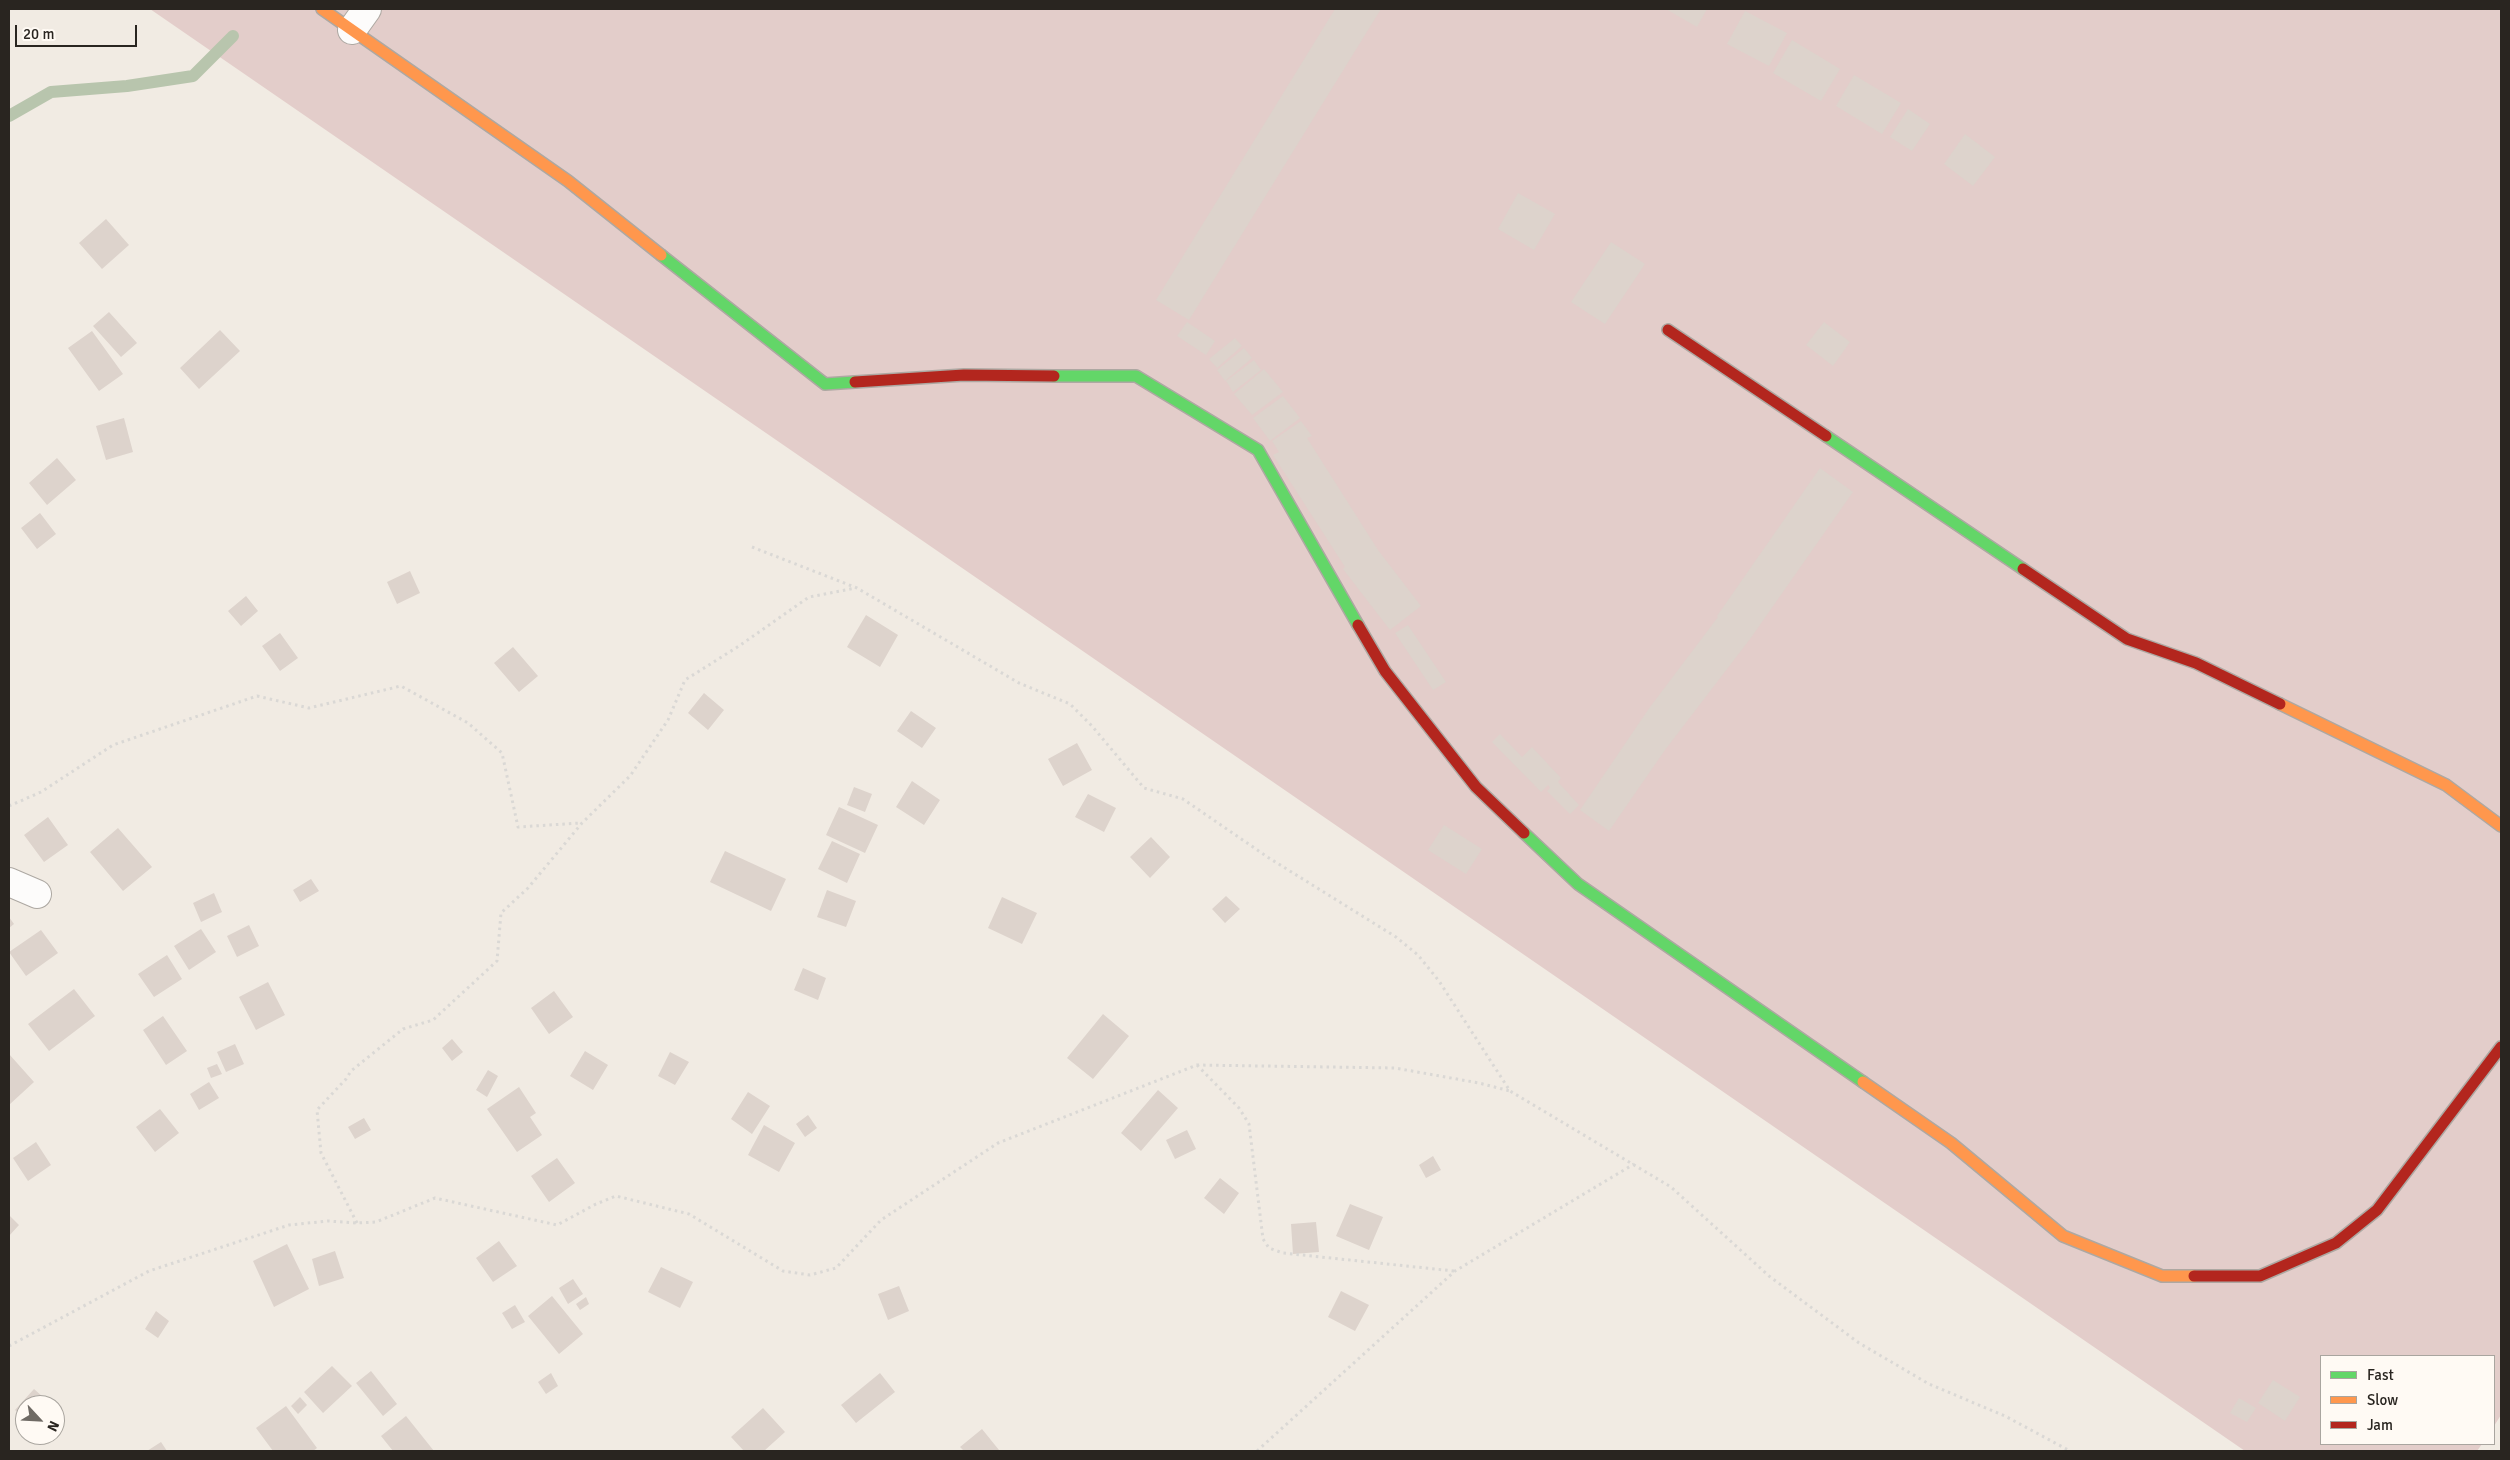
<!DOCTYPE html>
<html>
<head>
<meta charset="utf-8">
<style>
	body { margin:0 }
	#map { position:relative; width:2510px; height:1460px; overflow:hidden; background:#f1ebe3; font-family:Signika,sans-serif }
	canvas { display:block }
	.frame { position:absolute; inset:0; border:10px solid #292520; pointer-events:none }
	.legend { position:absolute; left:2320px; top:1355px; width:175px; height:90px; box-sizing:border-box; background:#fffaf4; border:1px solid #a9a59f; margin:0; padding:6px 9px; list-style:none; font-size:15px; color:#292520 }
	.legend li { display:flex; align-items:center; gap:10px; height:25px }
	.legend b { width:25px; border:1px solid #a9a59f }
	.north { position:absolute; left:15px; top:1395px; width:50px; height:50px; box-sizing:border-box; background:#fffaf4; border:1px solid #a9a59f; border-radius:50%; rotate:115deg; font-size:14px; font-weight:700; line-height:20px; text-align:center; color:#292520 }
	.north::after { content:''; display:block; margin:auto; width:18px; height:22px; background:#6f6a64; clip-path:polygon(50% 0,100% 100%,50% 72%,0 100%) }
	.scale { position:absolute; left:15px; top:25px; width:122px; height:22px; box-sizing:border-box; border:2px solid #292520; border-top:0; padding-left:6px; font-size:15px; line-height:18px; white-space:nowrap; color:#292520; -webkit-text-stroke:4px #fffaf4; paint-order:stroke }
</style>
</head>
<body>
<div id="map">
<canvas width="2510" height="1460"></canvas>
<div class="frame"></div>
<ul class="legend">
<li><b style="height:6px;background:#63d668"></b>Fast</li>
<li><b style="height:6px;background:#ff974d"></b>Slow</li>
<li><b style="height:6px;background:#b3261e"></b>Jam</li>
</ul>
<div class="north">N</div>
<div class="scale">20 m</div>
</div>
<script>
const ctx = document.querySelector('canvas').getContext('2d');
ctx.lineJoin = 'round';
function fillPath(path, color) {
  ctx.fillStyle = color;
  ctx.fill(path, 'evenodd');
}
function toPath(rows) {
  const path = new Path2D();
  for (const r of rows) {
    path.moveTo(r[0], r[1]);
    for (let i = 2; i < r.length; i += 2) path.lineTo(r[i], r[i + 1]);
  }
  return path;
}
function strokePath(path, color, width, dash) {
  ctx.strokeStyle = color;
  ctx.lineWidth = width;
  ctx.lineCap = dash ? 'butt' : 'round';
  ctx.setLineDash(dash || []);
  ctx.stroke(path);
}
fillPath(toPath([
	[150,9,2501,9,2501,1415,2494,1426,2494,1356,2321,1356,2321,1444,2482,1444,2477,1451,2245,1451]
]), '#e3cdca');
strokePath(toPath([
	[9,116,51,92,127,86,193,76,233,36]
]), '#b8c5ad', 12);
fillPath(toPath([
	[1335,9,1381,9,1189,320,1156,300],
	[1666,9,1707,9,1697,27],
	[1745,11,1787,33,1769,66,1727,44],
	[1792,40,1840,69,1821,101,1773,73],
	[1854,75,1901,103,1882,134,1836,106],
	[1908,109,1930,124,1912,151,1890,137],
	[1965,134,1995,157,1973,186,1944,164],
	[1518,193,1555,214,1534,250,1498,229],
	[106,219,129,245,102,269,79,243],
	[1611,242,1645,264,1605,324,1571,302],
	[109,312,137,343,121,357,93,326],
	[1187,322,1215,341,1206,355,1177,336],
	[1824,322,1850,342,1833,366,1806,345],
	[220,330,240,351,199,389,180,368],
	[92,331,123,374,99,391,68,348],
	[1235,338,1242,346,1217,368,1209,359],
	[1244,348,1252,358,1225,381,1217,370],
	[1254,360,1261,370,1233,392,1226,381],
	[1264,369,1283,392,1252,415,1234,394],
	[1283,396,1300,418,1270,441,1253,418],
	[124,418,133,452,106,460,96,426],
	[1301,421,1312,436,1307,438,1378,550,1421,606,1390,630,1343,569,1345,567,1273,455,1279,452,1272,441],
	[57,458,76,480,47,505,29,483],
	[1820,468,1853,492,1750,639,1665,750,1609,831,1580,810,1650,707,1718,617,1717,616],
	[40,513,56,534,37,549,21,528],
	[410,571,420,593,397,604,387,582],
	[246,596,258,611,241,626,228,611],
	[866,615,898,635,880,667,847,647],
	[1408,625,1446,682,1433,690,1395,633],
	[280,633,298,658,280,671,262,646],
	[513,647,538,676,519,692,494,663],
	[704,693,724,710,708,730,688,713],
	[911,711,936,728,922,748,897,731],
	[1500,734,1522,757,1532,747,1561,778,1558,782,1579,805,1570,814,1547,791,1550,788,1548,785,1541,792,1492,742],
	[1077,743,1092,770,1063,786,1048,759],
	[912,781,940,800,924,825,896,807],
	[854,787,872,794,865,812,847,805],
	[1088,794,1116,808,1104,832,1075,817],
	[839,807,878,825,865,853,826,835],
	[48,817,68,845,44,862,24,835],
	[1444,825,1482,849,1466,874,1428,850],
	[118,828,152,867,123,891,90,852],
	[1151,837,1170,857,1150,878,1130,857],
	[832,841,860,854,847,883,818,869],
	[725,851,786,879,771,911,710,882],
	[311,879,319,891,300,902,293,890],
	[827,890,856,901,846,927,817,917],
	[214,893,222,912,201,922,193,903],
	[1226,896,1240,909,1225,923,1212,909],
	[1002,897,1037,913,1022,944,988,928],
	[9,917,14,924,9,928],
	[249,925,259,946,237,957,227,936],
	[201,929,216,952,189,970,174,946],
	[41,930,58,953,26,976,9,952],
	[167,955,182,979,154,997,138,974],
	[803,968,826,978,818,1000,794,990],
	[268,982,285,1015,256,1030,239,997],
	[74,989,95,1016,49,1051,28,1024],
	[554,991,573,1017,549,1034,531,1008],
	[1103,1014,1129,1036,1093,1079,1067,1058],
	[163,1016,187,1051,166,1065,143,1030],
	[452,1039,463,1052,452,1061,442,1048],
	[235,1044,244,1064,226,1072,217,1052],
	[585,1051,608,1065,593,1090,570,1076],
	[670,1052,689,1062,675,1085,658,1076],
	[9,1054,34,1082,9,1105],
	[217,1064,222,1074,211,1078,207,1068],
	[488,1070,498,1076,487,1097,476,1090],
	[209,1082,219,1098,199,1110,190,1094],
	[519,1087,536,1113,530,1117,542,1135,517,1152,487,1109],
	[1158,1090,1178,1108,1141,1151,1121,1133],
	[748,1092,770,1106,752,1134,731,1119],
	[160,1109,179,1133,155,1152,136,1127],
	[808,1115,817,1128,805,1137,796,1124],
	[364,1118,371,1130,355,1139,348,1127],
	[764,1125,795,1143,779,1172,748,1155],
	[1187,1130,1196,1149,1175,1159,1166,1140],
	[36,1142,51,1165,28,1181,13,1158],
	[1433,1156,1441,1170,1426,1178,1419,1165],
	[557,1158,575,1183,549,1202,531,1176],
	[1220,1178,1239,1193,1224,1214,1204,1198],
	[1350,1204,1383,1217,1369,1250,1336,1236],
	[9,1215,19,1225,9,1236],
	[1316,1222,1319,1252,1293,1254,1291,1224],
	[499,1241,517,1266,493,1282,476,1258],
	[287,1244,309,1289,274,1307,253,1261],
	[335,1251,344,1278,319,1286,312,1259],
	[661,1267,693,1282,680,1308,648,1292],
	[573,1279,583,1294,568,1304,559,1288],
	[899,1286,909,1311,888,1320,878,1294],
	[1341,1291,1369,1305,1355,1331,1328,1317],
	[552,1296,583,1334,559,1354,528,1316],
	[586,1297,589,1304,580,1310,576,1304],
	[515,1305,525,1322,512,1329,502,1313],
	[156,1311,169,1321,158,1338,145,1329],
	[332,1366,352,1386,323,1413,304,1392],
	[371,1371,397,1404,383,1416,356,1383],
	[551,1373,558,1386,546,1394,538,1382],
	[880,1373,895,1392,856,1423,841,1405],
	[2273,1380,2300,1397,2285,1421,2258,1403],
	[34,1389,52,1405,25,1405,25,1419,15,1410],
	[300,1397,307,1405,298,1414,291,1406],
	[2239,1398,2256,1408,2247,1422,2230,1413],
	[286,1406,317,1448,313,1451,273,1451,256,1428],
	[763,1408,785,1432,764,1451,744,1451,731,1437],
	[406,1416,434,1451,393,1451,381,1436],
	[982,1429,999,1450,964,1451,960,1447],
	[161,1442,167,1451,147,1451]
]), '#ddd3cc');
const street = toPath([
	[352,30,367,9],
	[9,882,37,894]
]);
const fast = toPath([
	[661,255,825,384,855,382],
	[1054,376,1136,376,1258,450,1358,625],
	[1826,436,2023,569],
	[1524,833,1578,884,1863,1082]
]);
const slow = toPath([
	[322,9,568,181,661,255],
	[2280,704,2446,785,2501,826],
	[1863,1082,1951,1143,2063,1236,2162,1276,2194,1276]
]);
const jam = toPath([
	[1668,330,1826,436],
	[855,382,964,375,1054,376],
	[2023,569,2127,639,2196,663,2280,704],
	[1358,625,1385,671,1476,787,1524,833],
	[2194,1276,2260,1276,2336,1243,2377,1210,2501,1047]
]);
strokePath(street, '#ada8a2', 30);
strokePath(fast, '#ada8a2', 14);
strokePath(slow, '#ada8a2', 14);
strokePath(jam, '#ada8a2', 14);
strokePath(toPath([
	[752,547,857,588,1019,683,1070,704,1092,726,1144,788,1183,799,1269,858,1396,937,1418,955,1439,981,1510,1091,1671,1187,1769,1276,1859,1343,1929,1384,2005,1416,2070,1451],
	[9,806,41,792,113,745,257,696,309,708,401,686,468,723,502,753,518,827,581,823],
	[1197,1065,1239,1108,1249,1124,1263,1239,1269,1248,1283,1253,1454,1271],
	[357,1223,321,1153,317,1110,346,1079,351,1071,403,1029,433,1020,497,961,501,913,528,888,582,823,630,776,668,720,685,680,739,646,809,597,856,588],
	[9,1346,149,1271,289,1225,328,1221,357,1223,376,1222,435,1198,557,1225,596,1204,616,1196,689,1214,783,1271,810,1275,836,1268,881,1220,998,1143,1197,1065,1395,1068,1479,1083,1510,1091],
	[1257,1451,1455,1271,1634,1164]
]), '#dad8d5', 3, [2.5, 4]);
strokePath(street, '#fdfcfb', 28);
strokePath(fast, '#63d668', 11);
strokePath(slow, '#ff974d', 11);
strokePath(jam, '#b3261e', 11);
</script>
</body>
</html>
